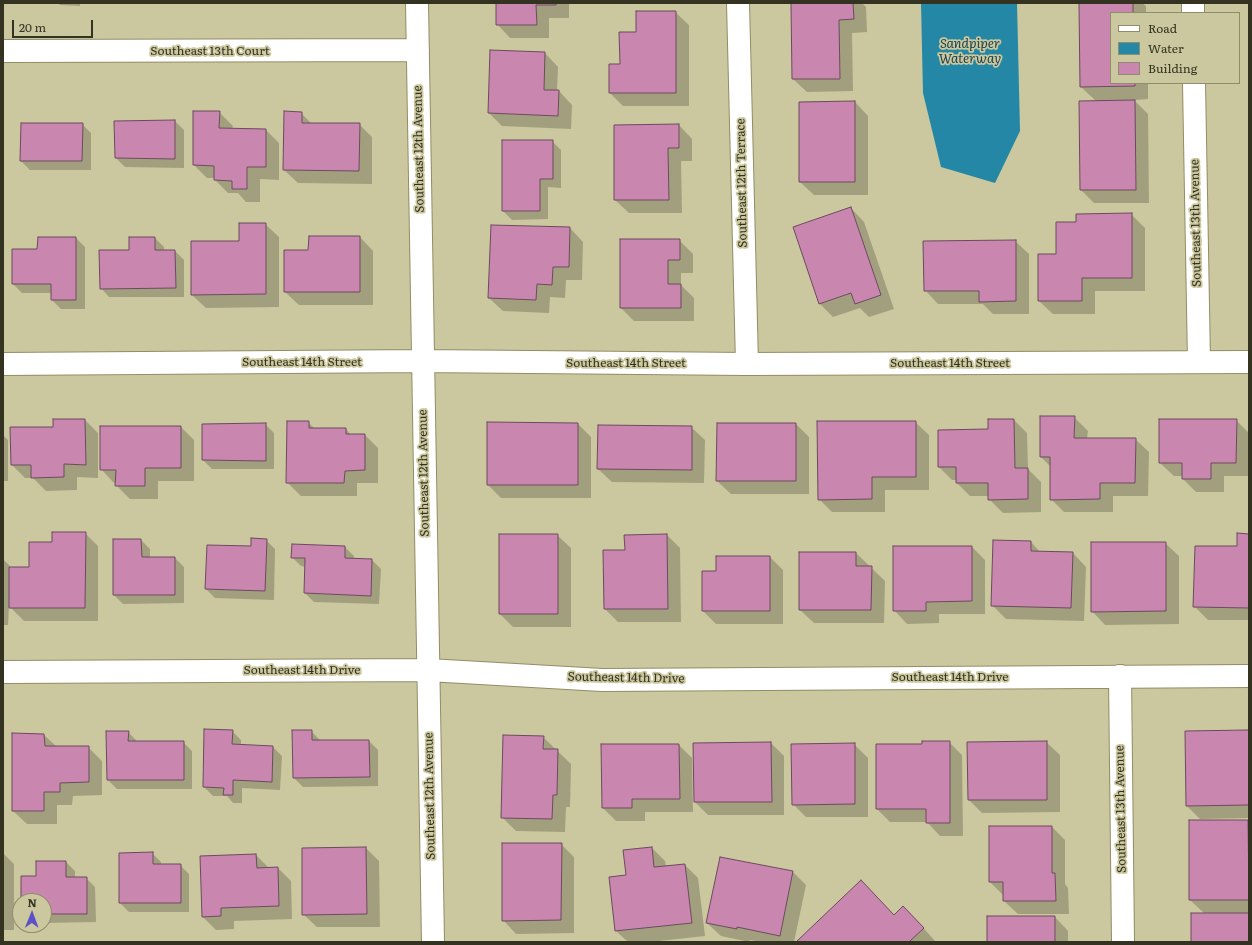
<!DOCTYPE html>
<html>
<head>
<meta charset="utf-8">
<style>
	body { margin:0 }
	#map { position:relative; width:1252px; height:945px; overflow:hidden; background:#cbc79e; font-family:Literata,serif }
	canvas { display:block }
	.frame { position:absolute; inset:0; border:4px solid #343322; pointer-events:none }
	.legend { position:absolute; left:1110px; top:12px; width:130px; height:72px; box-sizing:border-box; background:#cbc79e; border:1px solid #8f8c6c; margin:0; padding:5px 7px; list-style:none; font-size:12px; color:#343322 }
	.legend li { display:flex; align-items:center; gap:8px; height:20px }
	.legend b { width:20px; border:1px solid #8f8c6c }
	.north { position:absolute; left:12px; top:893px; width:40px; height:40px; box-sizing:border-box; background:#cbc79e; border:1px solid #8f8c6c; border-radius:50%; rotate:1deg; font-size:11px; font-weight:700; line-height:16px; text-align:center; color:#343322 }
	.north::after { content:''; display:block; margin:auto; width:14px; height:18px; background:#5d51c9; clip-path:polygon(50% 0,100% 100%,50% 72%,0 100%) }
	.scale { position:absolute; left:12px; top:20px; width:81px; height:18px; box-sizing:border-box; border:2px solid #343322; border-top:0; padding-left:5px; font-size:12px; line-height:14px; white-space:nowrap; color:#343322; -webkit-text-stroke:3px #cbc79e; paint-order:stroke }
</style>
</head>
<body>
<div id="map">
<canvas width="1252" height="945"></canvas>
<div class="frame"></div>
<ul class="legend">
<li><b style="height:5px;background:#fff"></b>Road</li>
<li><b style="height:11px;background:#2387a5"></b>Water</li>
<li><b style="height:11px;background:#c986af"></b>Building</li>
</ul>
<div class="north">N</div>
<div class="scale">20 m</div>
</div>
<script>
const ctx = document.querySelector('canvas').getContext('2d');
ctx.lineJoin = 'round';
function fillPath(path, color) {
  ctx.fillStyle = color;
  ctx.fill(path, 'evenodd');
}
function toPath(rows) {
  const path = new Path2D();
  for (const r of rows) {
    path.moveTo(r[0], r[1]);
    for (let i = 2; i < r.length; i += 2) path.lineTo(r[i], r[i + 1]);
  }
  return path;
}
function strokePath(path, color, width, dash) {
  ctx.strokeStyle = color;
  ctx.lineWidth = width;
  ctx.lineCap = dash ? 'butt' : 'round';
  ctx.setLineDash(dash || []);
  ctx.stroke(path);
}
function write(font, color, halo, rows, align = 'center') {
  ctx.font = font + ' Literata,serif';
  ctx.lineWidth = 3.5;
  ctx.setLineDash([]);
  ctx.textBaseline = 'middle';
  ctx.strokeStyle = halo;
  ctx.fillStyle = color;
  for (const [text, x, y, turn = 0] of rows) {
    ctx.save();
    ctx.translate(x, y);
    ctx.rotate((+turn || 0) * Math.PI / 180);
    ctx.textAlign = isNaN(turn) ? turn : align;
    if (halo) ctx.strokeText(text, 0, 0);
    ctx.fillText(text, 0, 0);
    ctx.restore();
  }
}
fillPath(toPath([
	[921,3,1017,3,1020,131,995,183,941,167,923,93]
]), '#2387a5');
fillPath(toPath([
	[57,3,80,3,80,6,60,5],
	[497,3,569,3,569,18,549,18,549,38,510,38,497,24],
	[792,3,862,3,866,7,867,32,852,33,853,91,807,92,793,79],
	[1080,3,1142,3,1146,6,1146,13,1111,13,1111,83,1148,83,1148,99,1134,100,1148,114,1149,203,1094,203,1081,190,1096,101,1081,87],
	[675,12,689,25,689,106,623,106,610,93,621,65,637,33],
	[545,53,558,67,557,91,559,91,572,105,571,129,502,126,489,113],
	[855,102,868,116,868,195,814,195,800,182],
	[219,112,233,126,232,129,266,130,279,143,279,180,260,179,260,202,246,202,238,193,228,193,215,180,215,178,207,178,194,165],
	[301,113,312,124,359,124,372,137,372,184,298,183,284,170],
	[175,121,184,130,184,168,125,167,116,158],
	[82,124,91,133,91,170,30,170,21,161],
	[679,125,692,139,692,161,681,161,682,213,629,213,615,200],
	[552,141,561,150,561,188,548,187,548,219,512,220,503,211],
	[851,208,864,222,894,309,869,317,860,308,833,317,820,304],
	[1131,214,1145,228,1145,291,1095,291,1095,314,1053,314,1039,301,1057,255,1078,223],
	[265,224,279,237,279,307,206,308,192,295,240,242],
	[570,228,583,242,582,280,566,280,565,298,550,297,549,313,503,311,489,298],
	[360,237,373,251,373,305,299,305,285,292,309,251],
	[76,238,85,247,85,309,61,309,52,300,52,293,22,293,13,284,38,250],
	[155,238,164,247,164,251,175,251,184,260,184,297,109,297,101,288,130,251],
	[679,240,693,254,693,273,681,273,681,285,694,298,694,321,634,321,621,308],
	[1015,241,1029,254,1029,314,993,314,983,304,938,304,925,290],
	[1074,417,1088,431,1087,439,1135,439,1149,452,1148,496,1113,496,1113,512,1064,512,1051,499,1051,467,1041,457],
	[54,420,85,420,98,433,98,478,77,477,77,490,46,491,33,478,25,478,12,465,54,428],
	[1014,420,1027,433,1028,469,1041,482,1041,512,1003,513,989,499,989,496,970,496,957,483,957,480,952,480,939,467,989,430],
	[1236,420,1249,433,1249,476,1224,476,1224,492,1196,492,1183,479,1183,476,1174,476,1160,463],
	[308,422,315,429,346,429,351,435,365,435,378,448,378,483,357,483,357,496,301,496,287,482],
	[915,422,929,435,929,490,885,490,885,512,832,512,819,499],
	[265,424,274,433,274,469,212,469,203,460,203,425],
	[578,424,591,437,591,498,501,498,488,485],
	[796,424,809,437,809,494,731,494,717,481],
	[181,427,194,440,194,481,158,481,158,499,130,499,117,486,117,483,114,483,101,469],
	[691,427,705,440,704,483,612,482,598,469],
	[3,435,8,440,8,481,3,481],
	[85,533,98,546,98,621,24,621,9,606,8,625,3,625,3,559,10,566,10,568,30,569,53,543],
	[557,535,571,548,571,627,513,627,500,614],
	[667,535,680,548,681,622,618,622,605,609,604,551,626,551],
	[1249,535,1249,620,1208,620,1194,606,1238,547],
	[141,540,150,549,150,558,175,558,184,567,184,603,123,604,114,595],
	[266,540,275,549,274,600,215,598,206,589,252,547],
	[1031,542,1041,553,1073,553,1086,567,1084,621,1006,619,992,605],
	[1165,543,1179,556,1179,624,1105,625,1092,611],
	[345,547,354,556,354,560,372,560,381,569,379,604,314,602,305,593,306,567,301,566,292,557],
	[972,547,985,560,985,614,939,614,939,623,907,624,894,610],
	[856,553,885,581,884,623,814,623,800,610],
	[770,557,783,570,783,624,716,624,703,611,717,572],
	[205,730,232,731,241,740,241,746,273,747,282,756,280,790,242,788,242,803,233,803,227,796,213,796,204,787],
	[311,731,320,740,320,741,369,741,378,750,378,786,303,787,294,778],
	[1249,731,1249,818,1200,819,1187,806],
	[107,732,128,732,137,741,183,742,192,751,192,789,117,789,108,780],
	[44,735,57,747,88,747,102,761,102,795,73,796,72,805,57,805,57,824,27,824,13,811],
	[543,737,571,764,570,807,566,807,565,832,516,831,502,817],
	[949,742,962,755,963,836,940,836,927,822,890,822,877,809,923,745],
	[1046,742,1060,755,1060,812,982,813,969,800],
	[771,743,784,756,784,815,708,815,695,802],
	[854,744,868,758,868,817,806,817,793,804],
	[602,745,679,745,692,758,693,812,645,812,645,821,616,821,603,808],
	[1248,821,1249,822,1249,942,1192,942,1205,914,1190,900],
	[1052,827,1065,840,1065,884,1068,888,1069,914,1018,914,1004,901,1003,895,990,882],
	[561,844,574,857,574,933,516,934,503,920],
	[366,848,379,861,380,927,317,927,303,914],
	[652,848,665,861,666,867,685,865,698,878,705,936,650,942,628,942,616,931,627,876],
	[3,853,14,864,14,930,3,930],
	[152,853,161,862,161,865,180,865,189,874,189,912,129,912,120,903],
	[256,855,269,868,278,868,291,881,292,919,234,921,234,929,216,930,202,916],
	[66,862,75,871,75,878,86,878,95,887,96,922,44,923,44,901,22,901,37,877],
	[793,872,806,885,794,942,761,942,750,940,749,942,721,936,707,923],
	[894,916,916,920,936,942,797,942],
	[1055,917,1068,931,1068,942,988,942]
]), '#0003');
const building = toPath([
	[496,3,556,3,556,5,536,5,537,25,496,25,496,3],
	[791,3,853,3,854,19,839,20,840,79,792,79,791,3],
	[1079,3,1133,3,1133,13,1111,13,1111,83,1135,83,1135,86,1080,87,1079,3],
	[636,11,676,11,676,93,609,93,609,64,620,64,619,32,636,32,636,11],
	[490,50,545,52,544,90,559,90,558,116,488,113,490,50],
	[1135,100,1136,190,1080,190,1079,101,1135,100],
	[855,101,855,182,799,182,799,102,855,101],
	[193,111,220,111,219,128,266,129,266,167,247,167,247,189,232,189,232,181,214,180,214,166,193,165,193,111],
	[284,111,302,112,302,123,360,123,359,171,283,170,284,111],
	[175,120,175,159,115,158,114,121,175,120],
	[21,123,83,123,82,161,20,161,21,123],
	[679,124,679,148,668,148,669,200,614,200,614,125,679,124],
	[502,140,553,140,553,179,540,179,540,211,502,211,502,140],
	[851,207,881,295,855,304,851,293,819,304,793,227,851,207],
	[1132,213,1132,278,1082,278,1082,301,1038,301,1038,254,1056,254,1056,222,1076,222,1076,214,1132,213],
	[239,223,266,223,266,294,191,295,191,241,239,241,239,223],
	[491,225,570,227,569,267,553,267,552,285,537,284,536,300,488,298,491,225],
	[309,236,360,236,360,292,284,292,284,250,308,250,309,236],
	[38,237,76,237,76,300,51,300,51,284,12,284,12,249,37,249,38,237],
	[129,237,155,237,155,250,175,250,176,288,100,289,99,250,129,250,129,237],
	[620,239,680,239,680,260,668,260,668,284,681,284,681,308,620,308,620,239],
	[1016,240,1016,301,979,302,979,291,924,291,923,241,1016,240],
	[1040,416,1075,416,1074,438,1136,438,1135,483,1100,483,1100,499,1050,500,1050,457,1040,457,1040,416],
	[53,419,85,419,86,465,64,464,64,477,31,478,31,465,11,465,10,427,53,427,53,419],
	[988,419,1014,419,1015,468,1028,468,1028,499,988,500,988,483,956,483,956,467,938,467,938,430,988,429,988,419],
	[1159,419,1237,419,1236,463,1211,463,1211,479,1182,479,1182,463,1159,463,1159,419],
	[287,421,309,421,309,428,346,428,346,434,365,434,365,470,345,471,344,483,286,483,287,421],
	[817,421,916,421,916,477,872,477,872,499,818,500,817,421],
	[487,422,578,423,578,485,487,485,487,422],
	[266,423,266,461,202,460,202,424,266,423],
	[717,423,796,423,796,481,716,481,717,423],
	[598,425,692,426,692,470,597,469,598,425],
	[100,426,181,426,181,468,145,468,145,486,115,486,116,470,100,470,100,426],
	[52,532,86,532,85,608,9,608,9,567,29,567,29,542,52,542,52,532],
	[1237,533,1249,534,1249,608,1193,607,1195,546,1237,546,1237,533],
	[499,534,558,534,558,614,499,614,499,534],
	[667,534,668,609,604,609,603,550,625,550,624,535,667,534],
	[251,538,267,539,265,591,205,589,207,545,251,546,251,538],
	[113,539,141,539,142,557,175,557,175,595,113,595,113,539],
	[993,540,1031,541,1031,551,1073,552,1071,608,991,606,993,540],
	[1091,542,1166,542,1166,611,1091,612,1091,542],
	[292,544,345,546,345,558,372,559,371,596,304,593,305,558,291,558,292,544],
	[893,546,972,546,972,601,926,602,926,611,893,611,893,546],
	[799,552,856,552,856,566,872,566,871,610,799,610,799,552],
	[716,556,770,556,770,611,702,611,702,571,716,571,716,556],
	[204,729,233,730,232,744,273,746,272,782,233,780,233,795,223,795,224,788,203,787,204,729],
	[292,730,312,730,312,740,369,740,370,777,293,778,292,730],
	[1249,730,1249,805,1186,806,1185,731,1249,730],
	[106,731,129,731,128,741,184,741,184,780,107,780,106,731],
	[12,733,44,734,45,746,89,746,89,782,60,783,60,792,44,792,44,811,12,811,12,733],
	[503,735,544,736,543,749,558,749,557,795,553,795,552,819,501,818,503,735],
	[922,741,950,741,950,823,926,823,926,809,876,809,876,744,922,744,922,741],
	[1047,741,1047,800,968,800,967,742,1047,741],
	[771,742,772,802,694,802,693,743,771,742],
	[855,743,855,804,792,805,791,744,855,743],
	[601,744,679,744,680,799,632,799,632,808,602,808,601,744],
	[1189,820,1248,820,1249,900,1189,900,1189,820],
	[989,826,1052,826,1052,873,1055,873,1056,901,1003,901,1003,882,989,882,989,826],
	[502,843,562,843,561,920,502,921,502,843],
	[366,847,367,914,302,915,302,848,366,847],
	[652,847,654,867,685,864,692,923,615,931,609,877,626,875,623,850,652,847],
	[153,852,153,864,181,864,181,903,119,903,119,853,153,852],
	[256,854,257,868,278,867,279,906,221,908,221,916,202,917,200,856,256,854],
	[720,857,793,871,780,936,737,927,737,929,706,923,720,857],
	[36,861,66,861,66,877,87,877,87,914,44,914,44,901,21,901,21,876,36,876,36,861],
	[861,880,894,915,903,906,924,928,909,942,796,942,861,880],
	[1191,913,1249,913,1249,942,1191,942,1191,913],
	[987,916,1055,916,1055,942,987,942,987,916]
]);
fillPath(building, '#c986af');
strokePath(building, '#6c4a5f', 1);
const minor = toPath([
	[417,3,433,942],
	[738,3,747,364],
	[1193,3,1193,13],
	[3,51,418,50],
	[1194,83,1199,362],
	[3,364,422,361,747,364,1249,362],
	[3,672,428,670,602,680,1249,676],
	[1120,676,1123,942]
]);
strokePath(minor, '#918d66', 24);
strokePath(minor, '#fff', 22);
write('12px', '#343322', '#cbc79e', [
	["Southeast 13th Court",210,51],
	["Southeast 12th Avenue",419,149,-91],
	["Southeast 12th Terrace",742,183,-91],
	["Southeast 13th Avenue",1196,223,-91],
	["Southeast 14th Street",302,362],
	["Southeast 14th Street",626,363],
	["Southeast 14th Street",950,363],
	["Southeast 12th Avenue",424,473,-91],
	["Southeast 14th Drive",302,670],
	["Southeast 14th Drive",950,677],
	["Southeast 14th Drive",626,678,1],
	["Southeast 12th Avenue",430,796,-91],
	["Southeast 13th Avenue",1121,809,-91]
]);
write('italic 13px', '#1b4451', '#cbc79e', [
	["Sandpiper",970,44],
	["Waterway",970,59]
]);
</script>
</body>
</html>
